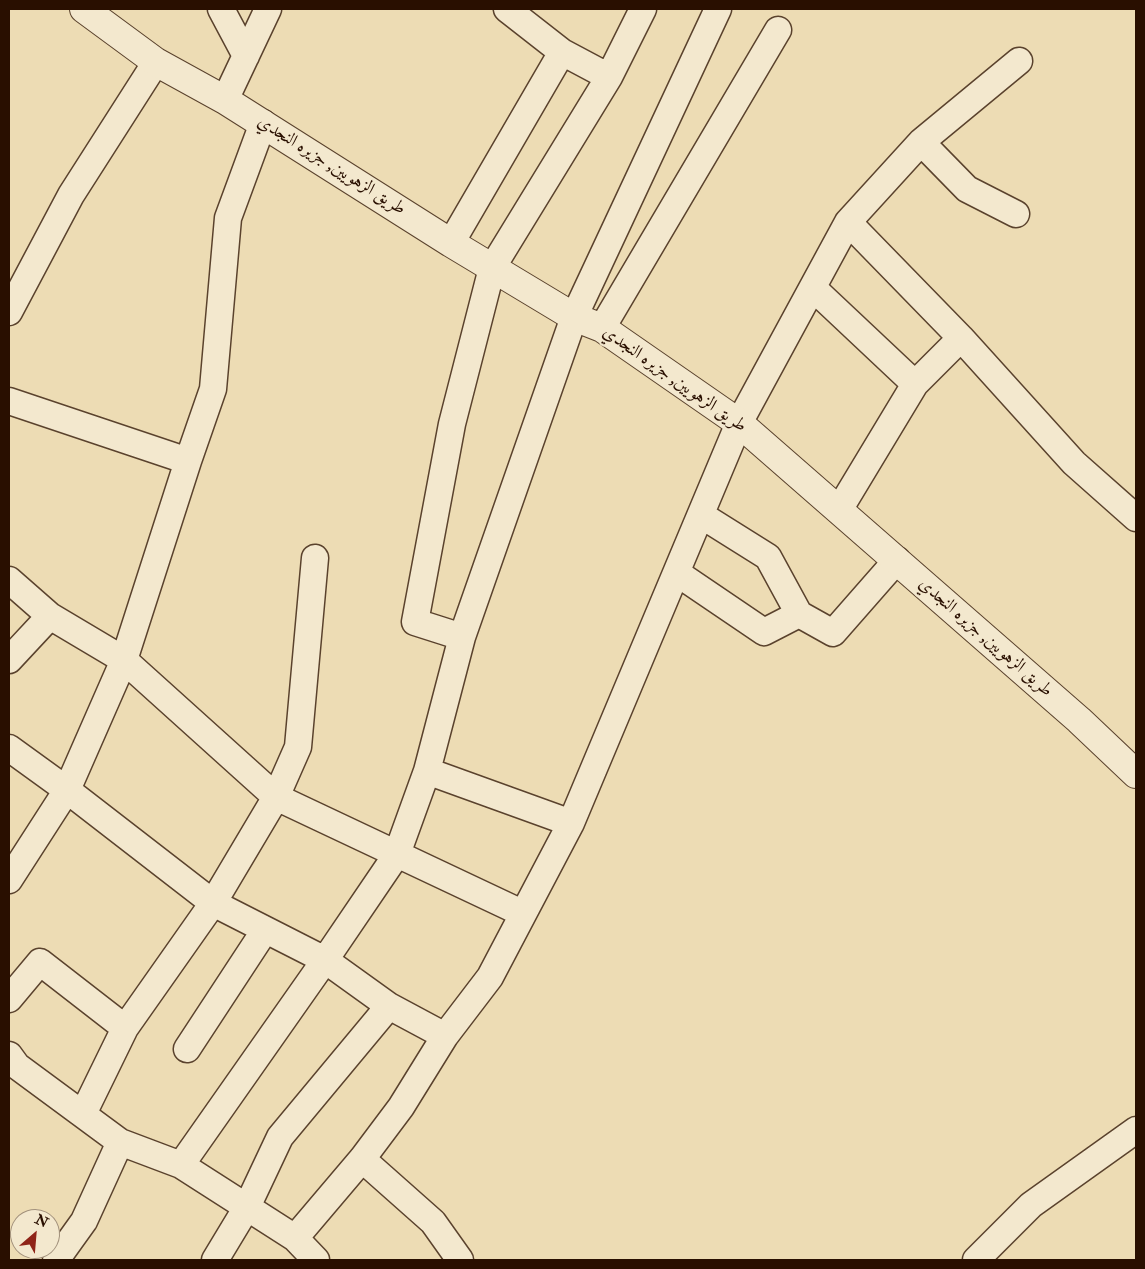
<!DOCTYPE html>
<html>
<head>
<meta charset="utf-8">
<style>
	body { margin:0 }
	#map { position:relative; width:1145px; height:1269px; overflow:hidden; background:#eddcb4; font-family:"IM FELL Double Pica",serif }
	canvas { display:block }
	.frame { position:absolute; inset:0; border:10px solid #290f00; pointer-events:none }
	.north { position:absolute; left:10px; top:1209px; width:50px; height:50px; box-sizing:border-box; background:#f3e8ce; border:1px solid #a2917c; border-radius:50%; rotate:27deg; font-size:14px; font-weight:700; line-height:20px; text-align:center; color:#290f00 }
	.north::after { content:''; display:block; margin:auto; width:18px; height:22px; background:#8f2418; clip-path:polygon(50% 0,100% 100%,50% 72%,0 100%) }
</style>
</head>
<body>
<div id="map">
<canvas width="1145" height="1269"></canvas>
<div class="frame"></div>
<div class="north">N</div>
</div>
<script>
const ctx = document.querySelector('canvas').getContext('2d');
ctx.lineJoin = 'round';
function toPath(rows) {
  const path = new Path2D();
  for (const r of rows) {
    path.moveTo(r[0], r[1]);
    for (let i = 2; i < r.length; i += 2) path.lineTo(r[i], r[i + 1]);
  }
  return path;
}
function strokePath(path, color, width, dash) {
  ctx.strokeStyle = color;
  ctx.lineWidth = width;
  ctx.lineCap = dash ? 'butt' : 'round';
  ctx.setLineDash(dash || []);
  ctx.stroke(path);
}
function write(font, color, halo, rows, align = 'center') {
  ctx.font = font + ' "IM FELL Double Pica",Amiri,serif';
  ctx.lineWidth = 4;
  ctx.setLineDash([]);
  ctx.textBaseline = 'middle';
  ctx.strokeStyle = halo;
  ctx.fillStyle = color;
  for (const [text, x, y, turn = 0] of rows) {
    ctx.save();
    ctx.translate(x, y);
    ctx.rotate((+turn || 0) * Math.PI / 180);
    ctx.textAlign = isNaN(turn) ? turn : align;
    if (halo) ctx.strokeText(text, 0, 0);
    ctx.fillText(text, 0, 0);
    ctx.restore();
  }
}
const minor = toPath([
	[221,9,246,56],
	[507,9,562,52,609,77],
	[225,100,268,9],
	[921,142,967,189,1016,214],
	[848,222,961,338,1074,463,1136,518],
	[451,243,562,52],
	[813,288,915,384],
	[9,312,71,195,156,62],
	[602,328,778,30],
	[9,401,188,461],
	[839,510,915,384,961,338],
	[701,515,768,557,799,614,833,633,897,560],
	[677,573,764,632,799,614],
	[9,580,50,616,124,660,276,797,522,913],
	[462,637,415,622,452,424,492,268,609,77,643,9],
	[9,660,50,616],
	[9,748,67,790,213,903,325,960,389,1006,445,1036],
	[427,771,571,823],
	[9,880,67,790,124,660,188,461,213,389,228,218,263,123],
	[9,999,40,962,125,1028],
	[187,1049,265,930],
	[9,1055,17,1066,120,1142,181,1165,295,1238,316,1260],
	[83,1114,125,1028,213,903,276,797,298,747,315,558],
	[362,1159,433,1222,460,1260],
	[181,1165,325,960,397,854,427,771,462,637,574,317,718,9],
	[295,1238,362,1159,401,1107,445,1036,490,977,571,823,739,423,848,222,921,142,1019,61],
	[56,1260,84,1221,120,1142],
	[215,1260,247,1207,280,1137,389,1006],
	[976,1260,1031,1205,1136,1130]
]);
const tertiary = toPath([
	[84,9,156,62,225,100,451,243,574,317,602,328,739,423,1079,720,1136,774]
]);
strokePath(minor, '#5a422d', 29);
strokePath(tertiary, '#5a422d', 30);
strokePath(minor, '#f3e8ce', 26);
strokePath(tertiary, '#f3e8ce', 28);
write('18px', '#290f00', '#f3e8ce', [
	["طريق الزهويين, جزيره النجدي",331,166,32],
	["طريق الزهويين, جزيره النجدي",674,380,35],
	["طريق الزهويين, جزيره النجدي",985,638,41]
]);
</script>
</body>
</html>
